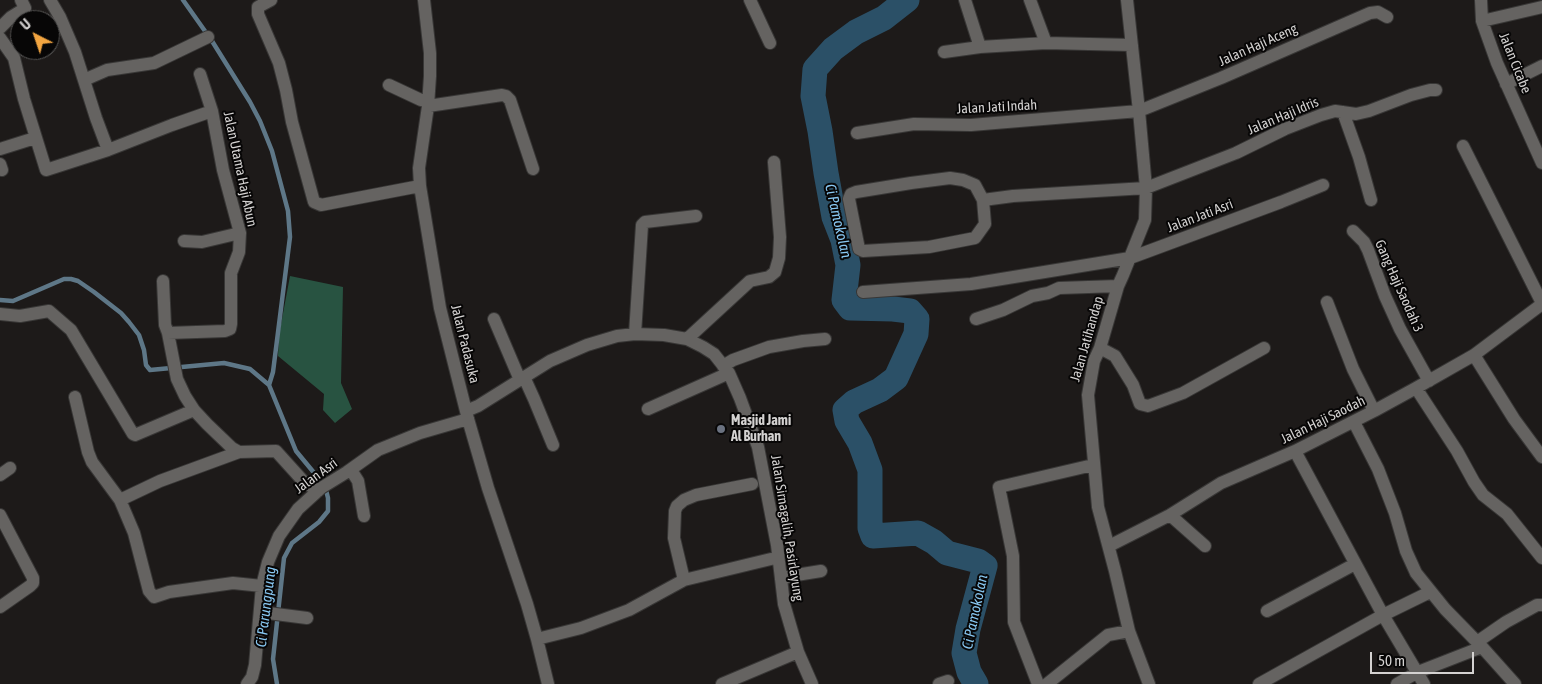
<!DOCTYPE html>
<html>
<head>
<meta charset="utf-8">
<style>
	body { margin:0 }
	#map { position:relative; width:1542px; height:684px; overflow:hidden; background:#1d1a19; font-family:"Asap Condensed",sans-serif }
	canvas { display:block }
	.north { position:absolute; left:10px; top:10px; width:50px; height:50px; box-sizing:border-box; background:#070606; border:1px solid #595857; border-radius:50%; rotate:319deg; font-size:14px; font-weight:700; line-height:20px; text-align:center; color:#d4d2d1 }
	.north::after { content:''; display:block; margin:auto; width:18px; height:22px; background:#f2a541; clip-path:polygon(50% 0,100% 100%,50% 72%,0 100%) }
	.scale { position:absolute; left:1370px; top:652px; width:104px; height:22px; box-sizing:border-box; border:2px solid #d4d2d1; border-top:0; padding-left:6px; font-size:15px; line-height:18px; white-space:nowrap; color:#d4d2d1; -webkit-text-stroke:4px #070606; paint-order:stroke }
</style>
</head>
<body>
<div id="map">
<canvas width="1542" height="684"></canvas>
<div class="north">U</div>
<div class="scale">50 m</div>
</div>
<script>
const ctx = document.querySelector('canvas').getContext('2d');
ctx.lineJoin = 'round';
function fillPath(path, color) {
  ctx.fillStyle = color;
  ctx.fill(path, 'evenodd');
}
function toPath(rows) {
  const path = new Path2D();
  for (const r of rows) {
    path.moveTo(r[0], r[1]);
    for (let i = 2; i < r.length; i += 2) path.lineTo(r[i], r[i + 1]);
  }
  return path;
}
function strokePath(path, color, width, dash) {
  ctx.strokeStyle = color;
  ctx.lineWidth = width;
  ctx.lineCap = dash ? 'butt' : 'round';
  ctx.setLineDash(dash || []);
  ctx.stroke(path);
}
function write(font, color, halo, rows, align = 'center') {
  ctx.font = font + ' "Asap Condensed",sans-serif';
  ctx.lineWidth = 4;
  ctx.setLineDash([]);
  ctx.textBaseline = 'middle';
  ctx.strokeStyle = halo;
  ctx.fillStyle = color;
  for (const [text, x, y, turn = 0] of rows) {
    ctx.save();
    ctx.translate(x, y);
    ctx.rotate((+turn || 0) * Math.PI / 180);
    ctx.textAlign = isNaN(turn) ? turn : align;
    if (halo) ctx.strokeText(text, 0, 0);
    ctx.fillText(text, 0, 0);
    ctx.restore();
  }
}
fillPath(toPath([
	[290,276,343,287,341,383,352,409,335,423,323,410,324,394,278,356,279,335]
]), '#285341');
strokePath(toPath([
	[183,0,212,41,250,102,260,121,272,151,288,211,290,237,273,372,269,385],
	[0,300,13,301,64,279,71,279,78,281,94,292,121,313,129,322,139,335,144,350,146,365,150,370,224,363,250,369,269,385,296,451,325,486,328,498,328,511,319,522,292,543,284,558,273,659,277,684]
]), '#5e7787', 4.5);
strokePath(toPath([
	[907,0,884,18,856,32,833,49,815,69,813,96,820,131,826,173,834,217,843,240,848,265,844,300,850,308,893,309,910,311,917,319,916,334,896,378,880,390,854,402,845,410,847,421,860,443,870,470,870,528,873,536,918,533,934,542,947,553,978,561,985,566,968,629,964,653,969,672,976,684]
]), '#2b5067', 25);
const minor = toPath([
	[50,0,60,17,75,52,96,118,108,150],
	[271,0,258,7,258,14,279,63,286,90,292,122,314,202,321,205,420,186],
	[424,0,430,53,430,76,428,106,419,168,420,186,440,308,468,419,488,488,527,604,537,639,548,684],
	[750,0,770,43],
	[965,0,980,47],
	[1030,0,1046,43],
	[1127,0,1139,111,1146,188,1145,220,1123,275,1118,286,1100,348,1094,361,1088,395,1098,507,1115,571,1129,631,1149,684],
	[1481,0,1482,21,1497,63,1542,163],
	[1482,21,1542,7],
	[0,28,11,17,24,9,25,8,21,0],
	[0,38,14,58,24,99,46,170,108,150,172,125,212,111],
	[944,52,980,47,1046,43,1132,45],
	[84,80,107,70,154,63,208,37],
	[1506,84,1542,66],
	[389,85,421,100,429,101],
	[428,106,502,95,506,96,510,100,533,169],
	[1343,112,1359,157,1371,200],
	[857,133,914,124,971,125,1139,111,1221,78,1370,13,1378,12,1387,17],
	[1463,146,1542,303],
	[0,149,35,138],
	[0,164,2,170],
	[950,178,963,180,975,185,983,200,985,224,975,238,929,247,863,251,859,249,849,199,851,194,856,192,911,183,950,178],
	[983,200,1013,196,1146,188,1236,153,1285,129,1321,115,1335,111,1356,114,1369,111,1411,95,1430,90,1436,90],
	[1353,231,1364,242,1368,250,1385,296,1400,329,1429,381],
	[184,241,202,242,240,233],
	[163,281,165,325,168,333,177,379,185,396,194,410,207,424,232,448,239,452,276,451,304,482,318,491],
	[863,292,971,284,1130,258,1281,202,1323,185],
	[1327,302,1353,369,1374,411],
	[0,314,20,316,49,311,64,324,71,330,133,434,135,435,194,410],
	[494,319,520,380],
	[976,319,1003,310,1032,296,1048,293,1059,288,1118,286],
	[168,333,225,331,230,329,231,324,231,273,239,252,240,233,223,170,212,111,200,74],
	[635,334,642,225,645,222,696,216],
	[687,339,750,281,769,277,775,272,779,258,780,237,774,162],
	[1100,348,1115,356,1133,385,1140,404,1148,406,1183,393,1264,348],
	[1474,355,1514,419,1542,457],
	[723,366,733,360,769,347,803,341,825,339],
	[524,377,534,399,553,445],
	[1416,388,1457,451,1474,482,1483,495,1507,514,1542,558],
	[75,397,88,452,92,462,120,500,134,533,149,591,154,597,169,592,233,583,262,586],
	[648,409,729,373],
	[466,411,478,406,550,361,587,345,617,336,635,334,664,335,687,339,703,347,714,354,729,373,740,398,758,447,777,545,784,604,798,652,812,684],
	[1354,422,1378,469,1395,513,1406,551,1416,573,1445,609,1482,647,1515,684],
	[1295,451,1383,615,1424,684],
	[351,470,358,481,364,516],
	[0,475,10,468],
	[120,500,160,481,239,452],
	[0,515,33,578,33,583,30,586,0,607],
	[1170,515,1205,546],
	[1109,546,1170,515,1221,483,1295,451,1374,411,1416,388,1474,355,1542,304],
	[781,579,790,576,821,571],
	[684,580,674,538,675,511,677,506,684,500,696,495,752,484],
	[1267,611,1355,564],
	[260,612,307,618],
	[537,639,581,628,629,610,684,580,771,559],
	[1477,642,1506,622,1537,605,1542,605],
	[247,684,252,677,255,665,262,586,268,562,279,536,298,509,321,488,347,472,378,450,420,433,468,419],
	[722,684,798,652],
	[939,684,948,681],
	[1038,684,1014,622,1013,556,999,487,1093,465],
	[1047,684,1108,635,1129,631],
	[1259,684,1383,615,1430,592],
	[1397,684,1418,672,1482,647]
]);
strokePath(minor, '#383736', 14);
strokePath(minor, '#656361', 12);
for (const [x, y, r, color] of [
	[721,429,5,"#6b7280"]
]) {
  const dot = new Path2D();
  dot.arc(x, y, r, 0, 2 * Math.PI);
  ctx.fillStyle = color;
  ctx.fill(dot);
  strokePath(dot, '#070606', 2);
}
write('14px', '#d4d2d1', '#070606', [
	["Jalan Haji Aceng",1258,45,-24],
	["Jalan Cicabe",1515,63,68],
	["Jalan Jati Indah",997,107,-3],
	["Jalan Haji Idris",1283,116,-23],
	["Jalan Utama Haji Abun",240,169,78],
	["Jalan Jati Asri",1200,216,-21],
	["Gang Haji Saodah 3",1399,286,66],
	["Jalan Jatihandap",1087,339,-74],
	["Jalan Padasuka",465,344,76],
	["Jalan Haji Saodah",1323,420,-26],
	["Jalan Asri",316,476,-36],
	["Jalan Sirnagalih, Pasirlayung",787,528,81]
]);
write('bold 14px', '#d4d2d1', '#070606', [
	["Masjid Jami",731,421],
	["Al Burhan",731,437]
], 'left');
write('italic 15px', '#88c7f1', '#070606', [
	["Ci Pamokolan",838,221,77],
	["Ci Parungpung",266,607,-83],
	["Ci Pamokolan",975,612,-78]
]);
</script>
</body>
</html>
